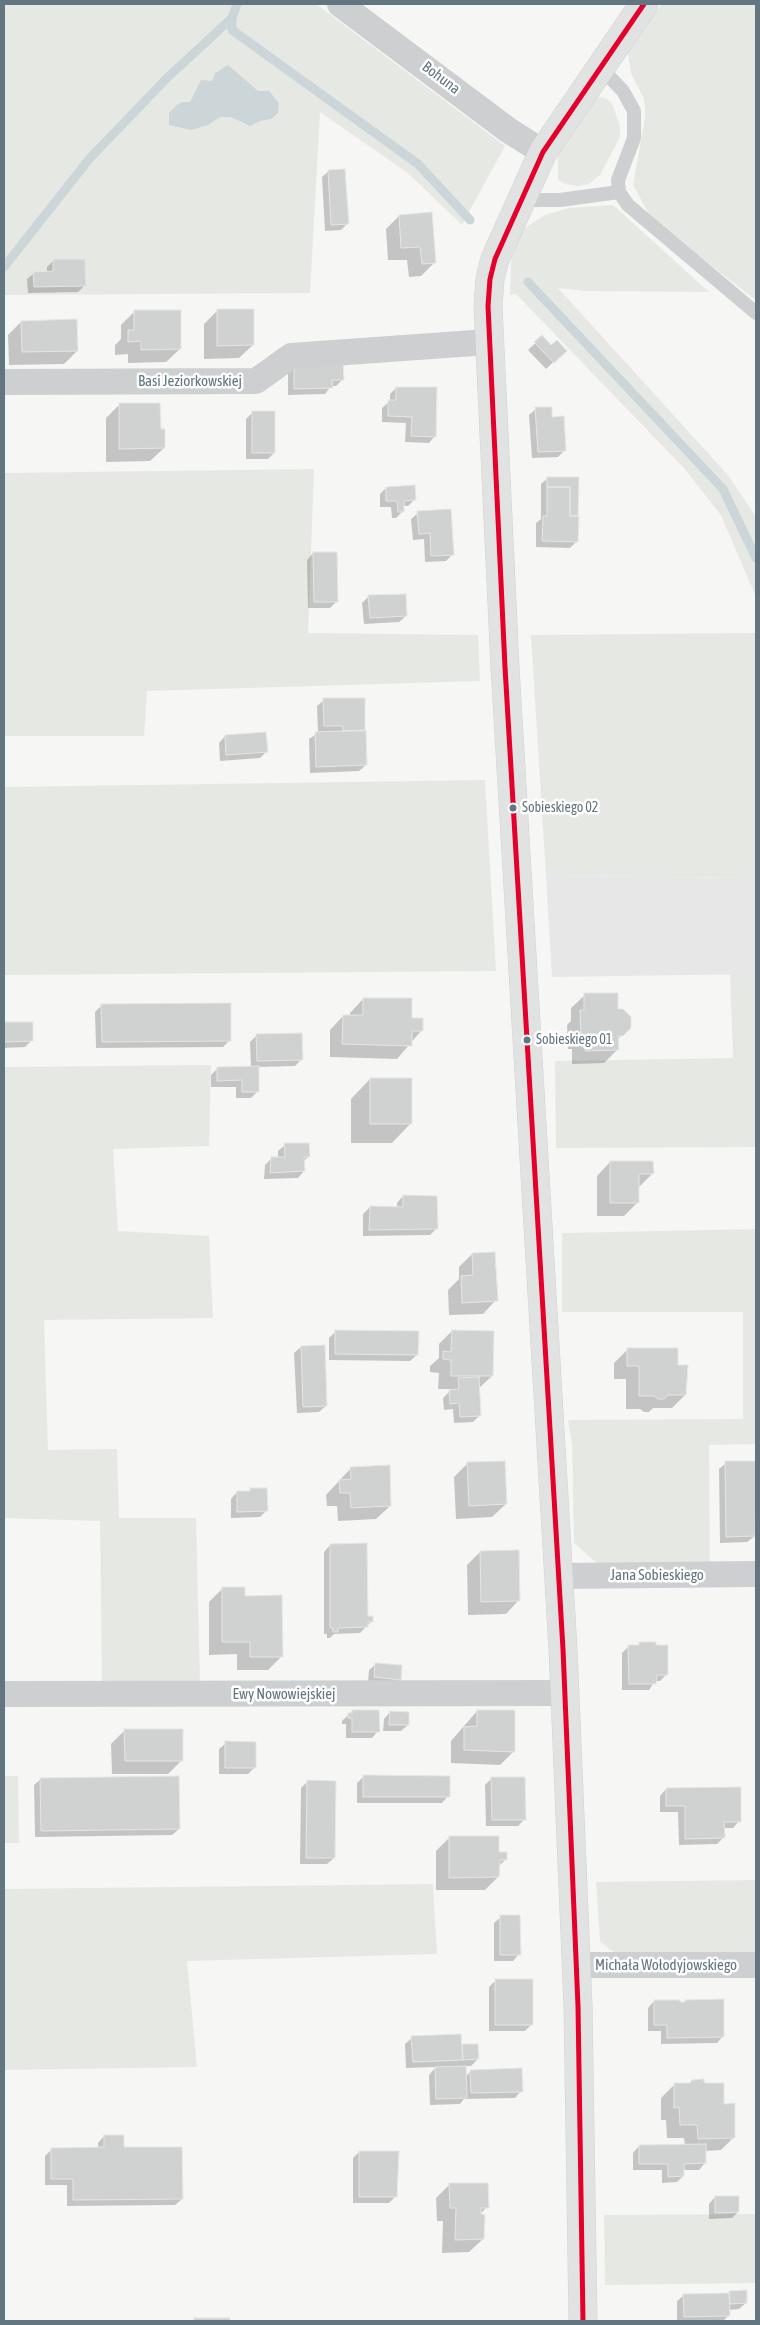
<!DOCTYPE html>
<html>
<head>
<meta charset="utf-8">
<style>
	body { margin:0 }
	#map { position:relative; width:760px; height:2325px; overflow:hidden; background:#f6f6f5; font-family:"Asap Condensed",sans-serif }
	canvas { display:block }
	.frame { position:absolute; inset:0; border:5px solid #617680; pointer-events:none }
</style>
</head>
<body>
<div id="map">
<canvas width="760" height="2325"></canvas>
<div class="frame"></div>
</div>
<script>
const ctx = document.querySelector('canvas').getContext('2d');
ctx.lineJoin = 'round';
function fillPath(path, color) {
  ctx.fillStyle = color;
  ctx.fill(path, 'evenodd');
}
function toPath(rows) {
  const path = new Path2D();
  for (const r of rows) {
    path.moveTo(r[0], r[1]);
    for (let i = 2; i < r.length; i += 2) path.lineTo(r[i], r[i + 1]);
  }
  return path;
}
function strokePath(path, color, width, dash) {
  ctx.strokeStyle = color;
  ctx.lineWidth = width;
  ctx.lineCap = dash ? 'butt' : 'round';
  ctx.setLineDash(dash || []);
  ctx.stroke(path);
}
function write(font, color, halo, rows, align = 'center') {
  ctx.font = font + ' "Asap Condensed",sans-serif';
  ctx.lineWidth = 5;
  ctx.setLineDash([]);
  ctx.textBaseline = 'middle';
  ctx.strokeStyle = halo;
  ctx.fillStyle = color;
  for (const [text, x, y, turn = 0] of rows) {
    ctx.save();
    ctx.translate(x, y);
    ctx.rotate((+turn || 0) * Math.PI / 180);
    ctx.textAlign = isNaN(turn) ? turn : align;
    if (halo) ctx.strokeText(text, 0, 0);
    ctx.fillText(text, 0, 0);
    ctx.restore();
  }
}
fillPath(toPath([
	[546,876,756,878,756,974,552,977]
]), '#e6e7e6');
fillPath(toPath([
	[4,4,316,4,505,146,462,225,409,174,320,112,310,293,4,295],
	[662,4,756,4,756,300,701,258,649,214,633,185,645,118,645,106,643,97,631,73,627,47],
	[596,97,606,98,612,104,620,126,620,137,600,175,589,184,578,186,565,184,558,180,558,153],
	[613,205,709,292,585,291,558,288,727,474,753,512,756,519,756,597,721,515,683,467,516,294,510,295,512,240,525,228,545,215,569,208],
	[314,469,308,633,478,635,480,681,147,691,144,736,4,736,4,473],
	[756,633,756,878,546,876,531,635],
	[485,780,496,971,4,975,4,787],
	[730,974,756,974,756,1147,556,1148,555,1061,733,1058],
	[211,1065,209,1146,113,1149,118,1231,209,1236,213,1318,44,1320,48,1450,117,1449,119,1518,196,1518,200,1682,102,1685,100,1521,4,1518,4,1067],
	[756,1229,756,1444,709,1445,710,1563,599,1565,574,1543,572,1444,568,1420,743,1419,743,1312,562,1312,562,1233],
	[4,1776,18,1776,19,1843,4,1843],
	[756,1880,756,1954,623,1955,610,1950,600,1941,596,1882],
	[433,1884,437,1954,187,1961,197,2067,4,2070,4,1889],
	[756,2214,756,2283,605,2285,604,2215]
]), '#e6e9e3');
fillPath(toPath([
	[228,65,258,91,269,91,279,103,278,113,271,119,260,121,250,126,231,117,220,117,208,125,191,130,169,125,169,113,177,105,182,102,190,102,201,80,212,81,215,73]
]), '#ccd6d8');
fillPath(toPath([
	[329,171,348,223,341,230,325,231,322,177],
	[399,216,434,263,421,276,409,277,407,260,388,260,386,229],
	[53,261,85,285,78,292,28,293,27,279,34,273,47,272,47,267],
	[135,311,180,349,166,362,128,363,128,354,115,355,115,345,121,339,121,325],
	[217,311,253,345,239,358,204,359,204,324],
	[21,322,77,351,64,364,9,365,8,335],
	[542,337,551,347,565,351,546,369,528,350],
	[294,366,343,379,336,386,331,386,325,394,288,395,288,372],
	[396,388,435,436,429,443,405,442,406,423,382,422,382,408,390,401,390,394],
	[119,405,159,431,164,448,150,461,106,462,106,418],
	[536,409,551,418,565,450,558,457,532,458,529,415],
	[253,412,274,453,268,459,246,459,246,419],
	[548,478,577,541,570,548,536,547,536,523,541,519,541,484],
	[386,488,415,499,408,506,403,506,403,511,396,518,392,518,391,507,380,507,380,494],
	[418,513,453,554,446,561,425,562,424,539,413,540,411,519],
	[313,553,337,601,330,608,308,608,307,560],
	[369,596,406,616,399,622,364,624,362,603],
	[364,699,366,765,359,771,310,773,309,739,318,733,317,706,324,700],
	[225,736,267,751,260,758,220,761,219,743],
	[585,995,617,1011,630,1027,617,1040,617,1050,604,1063,572,1064,572,1049,568,1049,567,1025,571,1021,571,1008],
	[363,999,411,1019,421,1031,397,1059,330,1057,330,1030,343,1016,350,1016,350,1013],
	[102,1005,230,1040,223,1047,96,1048,95,1012],
	[5,1023,31,1041,25,1047,4,1048],
	[257,1035,301,1060,295,1066,258,1067,258,1091,251,1098,236,1098,236,1087,211,1087,211,1075,218,1068,251,1067,250,1042],
	[370,1079,411,1123,392,1143,351,1143,351,1099],
	[285,1145,309,1156,303,1162,304,1171,298,1178,264,1179,265,1165,271,1159,278,1158,278,1151],
	[610,1162,652,1174,639,1187,638,1202,624,1216,597,1216,597,1176],
	[403,1196,437,1228,430,1235,363,1236,363,1214,370,1207,397,1208,397,1203],
	[472,1254,496,1300,483,1314,449,1315,448,1290,459,1279,459,1267],
	[336,1331,417,1355,410,1361,329,1360,329,1338],
	[452,1331,492,1376,478,1389,480,1415,473,1422,454,1423,453,1409,444,1410,443,1398,452,1389,438,1389,439,1373,430,1372,430,1366,439,1358,439,1344],
	[301,1347,326,1406,319,1412,297,1413,294,1353],
	[627,1350,677,1366,685,1395,672,1408,653,1408,649,1412,644,1412,640,1409,626,1409,626,1379,614,1379,614,1363],
	[756,1462,756,1535,747,1542,720,1543,719,1469,726,1463],
	[468,1463,506,1504,492,1517,456,1519,454,1477],
	[351,1468,390,1506,376,1519,338,1521,337,1506,327,1506,326,1495],
	[251,1489,267,1510,260,1517,231,1518,231,1499,237,1492,248,1492],
	[330,1545,367,1617,372,1621,360,1633,334,1634,330,1638,327,1638,327,1634,324,1634,324,1552],
	[480,1552,519,1600,506,1614,468,1615,467,1565],
	[222,1589,243,1597,281,1657,268,1670,237,1670,237,1654,209,1655,209,1602],
	[640,1643,667,1674,660,1681,655,1681,649,1690,622,1690,622,1653,629,1646,637,1646],
	[376,1664,400,1679,394,1686,368,1684,369,1670],
	[352,1711,378,1731,372,1738,346,1738,346,1724,342,1724,342,1721],
	[477,1711,514,1751,500,1765,451,1763,451,1741],
	[390,1712,408,1725,401,1731,383,1731,384,1719],
	[125,1730,181,1761,168,1774,112,1774,111,1744],
	[226,1743,255,1767,248,1774,219,1774,219,1749],
	[364,1776,448,1796,442,1803,357,1803,357,1783],
	[492,1778,525,1819,518,1826,486,1826,485,1785],
	[41,1779,179,1829,172,1835,35,1837,34,1785],
	[308,1781,334,1858,327,1864,300,1864,301,1788],
	[666,1789,739,1821,733,1828,723,1828,723,1838,717,1844,679,1845,678,1812,660,1812,660,1796],
	[450,1837,498,1853,506,1859,498,1867,498,1877,485,1890,436,1890,436,1851],
	[501,1917,519,1954,513,1961,494,1961,494,1923],
	[496,1980,532,2024,525,2031,489,2031,489,1987],
	[654,2001,683,2003,686,2001,723,2036,717,2043,661,2044,661,2031,648,2031,648,2008],
	[412,2038,461,2046,477,2045,478,2059,471,2066,465,2066,466,2076,471,2071,521,2091,515,2098,464,2099,460,2104,430,2105,429,2075,436,2067,406,2068,405,2044],
	[675,2084,723,2105,734,2137,721,2150,705,2151,705,2163,699,2170,683,2170,683,2176,677,2182,662,2183,662,2170,633,2170,633,2153,639,2146,685,2146,684,2138,667,2138,666,2120,661,2120,661,2098],
	[104,2136,122,2148,182,2199,175,2205,67,2206,67,2185,45,2185,45,2156,52,2149,98,2149,98,2143],
	[359,2152,398,2152,395,2197,389,2203,353,2203,353,2158],
	[450,2184,487,2207,479,2215,483,2239,469,2252,442,2253,443,2221,437,2221,436,2198],
	[715,2197,738,2212,732,2218,709,2219,709,2204],
	[730,2292,746,2303,739,2309,728,2310,729,2315,723,2321,677,2321,677,2301,684,2295,728,2294]
]), '#0003');
strokePath(toPath([
	[237,4,232,18,232,30,418,164,470,220],
	[4,267,90,158,168,77,232,18],
	[528,282,723,489,756,558]
]), '#ccd6d8', 9);
const building = toPath([
	[345,169,349,224,331,225,328,170,345,169],
	[432,212,436,263,422,264,420,247,401,248,399,215,432,212],
	[53,259,85,259,86,286,34,287,33,272,53,271,53,259],
	[217,309,254,309,254,345,217,346,217,309],
	[134,310,181,310,181,349,141,350,141,341,128,342,128,330,134,330,134,310],
	[77,319,78,351,22,352,21,321,77,319],
	[542,335,551,345,557,340,567,351,554,363,534,342,542,335],
	[343,363,344,380,332,380,333,388,294,389,294,365,343,363],
	[396,387,437,387,436,437,411,436,412,417,388,416,388,400,396,400,396,387],
	[119,403,160,403,161,429,165,429,165,448,119,449,119,403],
	[535,407,552,407,552,417,564,416,566,451,538,452,535,407],
	[252,411,275,411,275,453,252,453,252,411],
	[547,477,579,477,578,516,570,516,570,487,547,487,547,477],
	[415,485,416,500,404,501,404,512,398,512,397,501,386,501,386,487,415,485],
	[547,487,570,487,570,516,579,516,578,542,542,541,543,516,547,516,547,487],
	[451,509,454,555,431,556,430,533,419,534,417,511,451,509],
	[313,552,337,552,338,602,314,602,313,552],
	[406,594,407,616,370,618,368,595,406,594],
	[323,698,365,698,365,731,343,731,343,726,324,726,323,698],
	[366,730,367,765,316,767,315,732,366,730],
	[266,732,268,752,226,755,225,735,266,732],
	[584,993,618,993,618,1009,623,1009,631,1017,631,1028,623,1036,618,1036,619,1050,585,1051,585,1036,581,1036,580,1010,584,1010,584,993],
	[363,998,412,998,412,1018,423,1018,423,1031,412,1031,412,1046,342,1044,343,1015,363,1015,363,998],
	[231,1003,231,1041,102,1042,101,1004,231,1003],
	[4,1022,33,1022,33,1041,4,1042,4,1022],
	[302,1033,303,1060,257,1061,256,1034,302,1033],
	[259,1066,259,1092,242,1092,242,1080,217,1081,217,1067,259,1066],
	[370,1078,412,1078,412,1124,370,1124,370,1078],
	[284,1143,309,1143,310,1157,304,1157,305,1171,270,1173,271,1157,285,1157,284,1143],
	[610,1161,653,1161,654,1174,639,1174,639,1203,610,1203,610,1161],
	[403,1195,437,1196,438,1229,369,1230,370,1206,403,1207,403,1195],
	[495,1252,498,1301,462,1303,461,1276,473,1275,472,1253,495,1252],
	[335,1330,419,1331,418,1355,335,1354,335,1330],
	[452,1330,494,1331,493,1376,451,1376,451,1360,443,1359,443,1351,451,1352,452,1330],
	[325,1345,327,1406,303,1407,301,1346,325,1345],
	[627,1348,678,1348,678,1365,688,1365,686,1395,668,1395,664,1399,658,1399,654,1396,639,1396,639,1366,627,1366,627,1348],
	[479,1377,481,1416,460,1417,459,1403,450,1404,449,1390,459,1389,458,1378,479,1377],
	[505,1461,507,1504,469,1506,467,1462,505,1461],
	[725,1461,756,1461,755,1536,726,1537,725,1461],
	[390,1465,391,1506,351,1508,350,1493,340,1493,339,1480,351,1479,350,1467,390,1465],
	[250,1488,267,1488,268,1511,237,1512,237,1491,250,1491,250,1488],
	[367,1543,368,1616,373,1616,373,1622,368,1622,368,1627,338,1628,338,1632,333,1632,333,1628,330,1628,330,1544,367,1543],
	[519,1550,520,1601,481,1602,480,1551,519,1550],
	[222,1587,245,1587,245,1596,282,1595,283,1657,250,1657,250,1642,222,1642,222,1587],
	[639,1642,656,1642,656,1645,668,1645,668,1675,657,1675,656,1684,629,1684,628,1645,639,1645,639,1642],
	[375,1663,402,1665,401,1680,374,1677,375,1663],
	[352,1710,379,1710,380,1732,352,1732,352,1718,348,1718,348,1713,352,1713,352,1710],
	[477,1710,515,1710,515,1752,464,1750,464,1727,477,1726,477,1710],
	[390,1711,409,1712,409,1725,389,1725,390,1711],
	[124,1729,183,1729,183,1761,125,1761,124,1729],
	[225,1741,256,1742,256,1768,225,1768,225,1741],
	[363,1775,450,1776,450,1797,363,1797,363,1775],
	[179,1776,180,1829,41,1831,40,1778,179,1776],
	[491,1777,525,1777,526,1820,492,1820,491,1777],
	[307,1780,336,1781,335,1858,306,1858,307,1780],
	[741,1787,741,1822,724,1822,725,1838,685,1839,685,1806,666,1806,666,1788,741,1787],
	[449,1836,499,1836,499,1852,507,1852,507,1860,500,1860,499,1877,449,1878,449,1836],
	[500,1915,520,1915,521,1955,500,1955,500,1915],
	[495,1979,533,1979,533,2025,495,2025,495,1979],
	[724,1999,724,2037,667,2038,667,2025,654,2025,654,2000,680,2000,680,2002,685,2002,685,2000,724,1999],
	[461,2034,463,2060,413,2062,411,2036,461,2034],
	[462,2044,478,2044,479,2059,463,2060,462,2044],
	[466,2066,467,2098,436,2099,435,2067,466,2066],
	[522,2068,523,2092,471,2093,470,2070,522,2068],
	[703,2079,705,2083,724,2083,724,2104,735,2103,735,2138,698,2139,697,2125,680,2125,679,2107,674,2108,674,2083,690,2083,692,2080,703,2079],
	[104,2135,124,2135,124,2147,182,2147,183,2199,73,2200,73,2179,51,2179,51,2148,104,2147,104,2135],
	[706,2144,706,2163,684,2164,684,2176,668,2177,668,2164,639,2164,639,2145,706,2144],
	[359,2151,399,2151,397,2197,359,2197,359,2151],
	[449,2183,488,2183,489,2208,481,2208,481,2214,485,2215,484,2239,455,2240,456,2208,450,2208,449,2183],
	[715,2196,739,2196,739,2212,715,2213,715,2196],
	[747,2290,747,2303,730,2304,729,2291,747,2290],
	[729,2293,730,2316,684,2317,683,2294,729,2293],
	[194,2318,230,2318,230,2321,194,2321,194,2318]
]);
fillPath(building, '#d0d1d1');
strokePath(building, '#e5e5e4', 1);
const secondary = toPath([
	[583,2321,578,2006,563,1649,505,667,488,306,490,279,495,259,543,152,644,4]
]);
strokePath(secondary, '#d2d4d4', 29);
strokePath(toPath([
	[600,67,623,91,634,111,634,138,618,180,619,192,628,205,756,313],
	[521,200,560,200,619,192]
]), '#cdcfd0', 14);
strokePath(toPath([
	[340,4,508,130,543,152],
	[4,382,256,381,291,356,488,342],
	[559,1576,756,1574],
	[4,1694,565,1693],
	[576,1965,756,1965]
]), '#cdcfd0', 26);
strokePath(secondary, '#e1e2e2', 28);
strokePath(toPath([
	[583,2321,578,2006,563,1649,505,667,488,306,490,279,495,259,543,152,644,4]
]), '#e4002b', 5);
for (const [x, y, r, color] of [
	[513,808,4.5,"#617680"],
	[527,1040,4.5,"#617680"]
]) {
  const dot = new Path2D();
  dot.arc(x, y, r, 0, 2 * Math.PI);
  ctx.fillStyle = color;
  ctx.fill(dot);
  strokePath(dot, '#fff', 2);
}
write('14px', '#617680', '#fff', [
	["Sobieskiego 02",522,808],
	["Sobieskiego 01",536,1040]
], 'left');
write('15px', '#617680', '#fff', [
	["Bohuna",441,78,37],
	["Basi Jeziorkowskiej",190,381],
	["Jana Sobieskiego",657,1575],
	["Ewy Nowowiejskiej",284,1694],
	["Michała Wołodyjowskiego",666,1965]
]);
</script>
</body>
</html>
